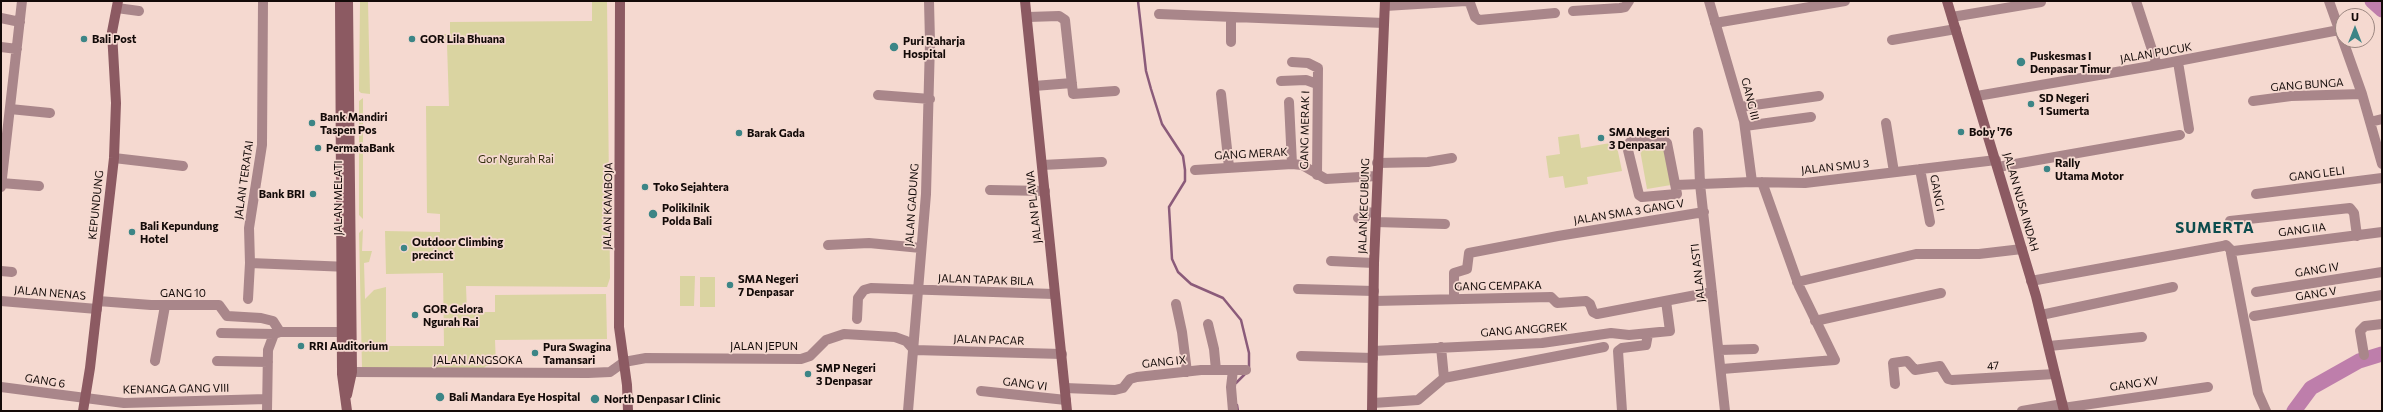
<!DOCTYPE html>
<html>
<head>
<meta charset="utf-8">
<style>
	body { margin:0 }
	#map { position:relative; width:2383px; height:412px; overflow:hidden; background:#f5d9d0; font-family:Commissioner,sans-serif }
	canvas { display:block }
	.frame { position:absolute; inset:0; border:2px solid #130a08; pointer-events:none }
	.north { position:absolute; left:2335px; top:8px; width:40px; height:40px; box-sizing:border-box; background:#f5d9d0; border:1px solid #9b8680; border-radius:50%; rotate:0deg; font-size:11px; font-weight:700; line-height:16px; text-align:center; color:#130a08 }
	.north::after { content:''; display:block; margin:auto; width:14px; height:18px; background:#3c8586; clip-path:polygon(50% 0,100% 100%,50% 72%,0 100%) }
</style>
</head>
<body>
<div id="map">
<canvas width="2383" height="412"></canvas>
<div class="frame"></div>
<div class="north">U</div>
</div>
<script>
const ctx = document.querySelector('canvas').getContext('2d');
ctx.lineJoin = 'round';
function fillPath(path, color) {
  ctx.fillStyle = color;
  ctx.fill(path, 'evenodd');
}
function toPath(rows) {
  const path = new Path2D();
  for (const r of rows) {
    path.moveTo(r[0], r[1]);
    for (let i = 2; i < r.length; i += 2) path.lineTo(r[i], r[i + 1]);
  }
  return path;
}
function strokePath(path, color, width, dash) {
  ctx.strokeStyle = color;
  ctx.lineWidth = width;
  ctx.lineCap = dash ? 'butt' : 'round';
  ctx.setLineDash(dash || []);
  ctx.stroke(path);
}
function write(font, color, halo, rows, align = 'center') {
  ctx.font = font + ' Commissioner,sans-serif';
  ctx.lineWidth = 3.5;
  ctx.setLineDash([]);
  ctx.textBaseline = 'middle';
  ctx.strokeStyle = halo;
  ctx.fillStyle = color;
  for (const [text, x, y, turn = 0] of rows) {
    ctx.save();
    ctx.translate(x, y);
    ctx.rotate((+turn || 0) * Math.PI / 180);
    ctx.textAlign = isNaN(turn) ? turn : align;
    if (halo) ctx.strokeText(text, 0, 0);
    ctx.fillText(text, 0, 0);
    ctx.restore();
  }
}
fillPath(toPath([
	[360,1,368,1,370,94,361,93,359,91],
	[592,1,607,1,610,278,607,287,466,286,467,312,495,312,495,295,606,294,607,339,495,340,496,365,486,366,484,368,362,368,359,233,363,229,362,251,372,251,369,262,364,263,365,299,374,290,386,287,386,346,444,346,443,273,386,274,385,231,440,232,440,214,427,213,426,106,449,106,447,44,443,43,443,34,450,34,450,22,592,21],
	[363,98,363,219,359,215,359,101],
	[1579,134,1581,148,1616,142,1622,171,1587,177,1588,184,1565,188,1563,176,1549,178,1546,156,1560,154,1558,137],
	[1664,146,1671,185,1647,189,1640,150],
	[680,276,695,276,694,306,680,306],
	[700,277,715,277,715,307,700,307]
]), '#dad4a1');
strokePath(toPath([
	[1138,1,1146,71,1151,89,1162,124,1183,156,1185,170,1185,181,1169,207,1172,259,1178,272,1191,284,1223,298,1241,320,1249,353,1249,369],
	[1236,383,1246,373],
	[1237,405,1238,411]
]), '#8b5b7a', 2.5);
strokePath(toPath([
	[2372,1,2382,10],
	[2294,411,2311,388,2359,361,2382,354]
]), '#be7eab', 15);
strokePath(toPath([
	[263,1,262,145,249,228,250,263,349,267],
	[1709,1,1744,121,1752,182],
	[2136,1,2157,65],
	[2329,1,2362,94,2382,164],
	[1385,6,1466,1,1470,3,1475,17,1479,20,1555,13],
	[117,8,139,11],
	[1573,11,1620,8,1625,7,1629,1],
	[1159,14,1384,23],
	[1028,17,1059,16,1065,20,1073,94,1115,91],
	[1231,17,1231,42],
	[1952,17,2041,2],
	[1,18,20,22],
	[1715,23,1845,1],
	[1892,40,1956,29],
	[1,47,17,49],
	[1292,62,1308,63,1318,68,1317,175],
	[2178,62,2189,129],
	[1281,81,1306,80,1317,84],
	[1034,86,1072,83],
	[1221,94,1229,167],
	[878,95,930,99],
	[1977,96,2157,65,2339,30],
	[2253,101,2291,96,2362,94],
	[1289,102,1292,164],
	[1740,107,1819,96],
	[10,109,50,113],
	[2370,122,2382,119],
	[1886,123,1894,172],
	[1745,126,1811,117],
	[1698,132,1700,184,1725,411],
	[1661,138,1667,143,1677,194,1642,197,1639,195,1627,146,1630,142,1661,138],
	[114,158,183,166],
	[1377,163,1428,162,1452,158],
	[1042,165,1102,162],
	[1998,167,2180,135],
	[1920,169,1930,222],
	[1195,170,1292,164,1302,165,1326,179,1377,176],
	[1,183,39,186],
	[1676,185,1752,182,1805,183,1996,160],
	[1,187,22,1],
	[990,190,1045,191],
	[2256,194,2382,178],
	[1358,218,1365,218,1365,212,1376,213],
	[2230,221,2350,208,2354,213,2357,236],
	[1376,222,1445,224],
	[828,245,869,243,921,248],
	[1331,261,1374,263],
	[1,271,12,272],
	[2031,281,2223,246,2226,245,2232,251],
	[1797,282,1916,254,1979,254,2022,249],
	[1298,289,1374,291],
	[2256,292,2382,272],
	[248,299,250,263],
	[1454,299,1454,273,1467,269,1469,253,1558,236,1704,212],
	[1,301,97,309],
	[98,301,151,305,219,305,227,316,261,318,273,321,280,332],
	[1374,301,1551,297,1557,303,1586,301,1590,304,1593,312,1597,314,1712,292],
	[1176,304,1182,332,1187,372],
	[2041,315,2173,287],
	[2254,316,2382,295],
	[857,319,858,298,864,290,871,288,1054,294],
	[1815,321,1941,293],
	[1208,324,1214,349,1216,370],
	[221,333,274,334],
	[2049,346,2142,337],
	[1441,347,1444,378,1604,347],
	[914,350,1062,354],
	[1720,350,1754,349],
	[1373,351,1542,343,1611,333,1629,335,1670,331,1666,301],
	[2364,355,2360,331,2365,326,2382,324],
	[1301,356,1373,358],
	[155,361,165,306],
	[217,361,268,362],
	[1722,369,1835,360,1799,286,1762,182],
	[1233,370,1231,387,1233,411],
	[352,372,588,373,610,372,624,362,646,358,801,359,810,356,826,340,844,334,895,337,906,341,914,350],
	[1895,384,1893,363,1907,361,1915,370,1940,366,1948,379,1952,380,2055,374],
	[1,387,124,403,267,399],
	[1065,388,1115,390,1123,388,1130,379,1137,377,1201,370,1246,370],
	[981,391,1066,400],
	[1373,403,1418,400,1444,378],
	[2063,408,2208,387],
	[267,411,268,350,274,334,280,332,349,332],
	[908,411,926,194,930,42,929,1],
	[1622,411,1618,351,1622,348,1646,345,1648,334],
	[2022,411,2063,404],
	[2266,411,2258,393,2231,253,2234,251,2382,232]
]), '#a9868a', 10);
strokePath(toPath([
	[340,1,342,374,347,411],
	[620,1,619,327,627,385,628,411],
	[1025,1,1067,411],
	[1947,1,2036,296,2064,411],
	[347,395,352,372,348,1],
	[83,411,90,368,114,158,116,103,112,32,118,1],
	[1372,411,1374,263,1385,1]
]), '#8c5a62', 10);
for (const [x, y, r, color] of [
	[84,39,4,"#3c8586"],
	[412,39,4,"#3c8586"],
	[894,47,5,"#3c8586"],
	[2021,62,5,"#3c8586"],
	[2031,104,4,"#3c8586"],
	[312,123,4,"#3c8586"],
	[1961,132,4,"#3c8586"],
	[739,133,4,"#3c8586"],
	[1601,138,4,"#3c8586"],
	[318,148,4,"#3c8586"],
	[2047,169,4,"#3c8586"],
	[645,187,4,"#3c8586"],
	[313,194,4,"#3c8586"],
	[653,214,5,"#3c8586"],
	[132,232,4,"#3c8586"],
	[404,248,4,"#3c8586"],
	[730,285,4,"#3c8586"],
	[415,315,4,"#3c8586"],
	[301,346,4,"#3c8586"],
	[535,353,4,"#3c8586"],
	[808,374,4,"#3c8586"],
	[440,397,5,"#3c8586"],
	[595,399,5,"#3c8586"]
]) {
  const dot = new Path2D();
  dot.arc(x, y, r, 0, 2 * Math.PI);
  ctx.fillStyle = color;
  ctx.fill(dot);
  strokePath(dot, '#f5d9d0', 1.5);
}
write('bold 11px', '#130a08', '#f5d9d0', [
	["Bali Post",92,39],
	["GOR Lila Bhuana",420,39],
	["Puri Raharja",903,41],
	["Hospital",903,54],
	["Puskesmas I",2030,56],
	["Denpasar Timur",2030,69],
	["SD Negeri",2039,98],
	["1 Sumerta",2039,111],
	["Bank Mandiri",320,117],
	["Taspen Pos",320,130],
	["SMA Negeri",1609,132],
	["3 Denpasar",1609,145],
	["Boby '76",1969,132],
	["Barak Gada",747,133],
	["PermataBank",326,148],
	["Rally",2055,163],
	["Utama Motor",2055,176],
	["Toko Sejahtera",653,187],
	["Bank BRI",305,194,"right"],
	["Polikilnik",662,208],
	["Polda Bali",662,221],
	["Bali Kepundung",140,226],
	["Hotel",140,239],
	["Outdoor Climbing",412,242],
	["precinct",412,255],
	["SMA Negeri",738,279],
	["7 Denpasar",738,292],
	["GOR Gelora",423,309],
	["Ngurah Rai",423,322],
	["RRI Auditorium",309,346],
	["Pura Swagina",543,347],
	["Tamansari",543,360],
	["SMP Negeri",816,368],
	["3 Denpasar",816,381],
	["Bali Mandara Eye Hospital",449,397],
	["North Denpasar I Clinic",604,399]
], 'left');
write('11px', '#130a08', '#f5d9d0', [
	["JALAN PUCUK",2156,53,-10],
	["GANG BUNGA",2307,85,-4],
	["GANG III",1750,99,76],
	["GANG MERAK I",1305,130,-89],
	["GANG MERAK",1251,154,-3],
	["JALAN SMU 3",1835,167,-6],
	["GANG LELI",2317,174,-7],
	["JALAN TERATAI",244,180,-82],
	["GANG I",1937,193,79],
	["JALAN MELATI",338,198,-90],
	["JALAN NUSA INDAH",2021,202,74],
	["KEPUNDUNG",96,205,-84],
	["JALAN GADUNG",912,205,-86],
	["JALAN KAMBOJA",608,206,-89],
	["JALAN KECUBUNG",1364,206,-88],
	["JALAN PLAWA",1034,207,-96],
	["JALAN SMA 3 GANG V",1629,212,-9],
	["GANG IIA",2302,230,-7],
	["GANG IV",2317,270,-9],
	["JALAN ASTI",1698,273,-96],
	["JALAN TAPAK BILA",986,280,2],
	["GANG CEMPAKA",1498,286,-1],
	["JALAN NENAS",50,293,5],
	["GANG 10",183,293],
	["GANG V",2316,294,-9],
	["GANG ANGGREK",1524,330,-4],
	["JALAN PACAR",989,340,2],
	["JALAN JEPUN",764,346],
	["JALAN ANGSOKA",478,360],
	["GANG IX",1164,362,-6],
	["47",1993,366,-4],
	["GANG 6",45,381,9],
	["GANG VI",1025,384,7],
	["GANG XV",2134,384,-8],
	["KENANGA GANG VIII",176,389,-1]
]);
write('11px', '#332f0d', '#f5d9d0', [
	["Gor Ngurah Rai",516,159]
]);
ctx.letterSpacing = '1px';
write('bold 15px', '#0d4d4e', '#f5d9d0', [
	["SUMERTA",2215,228]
]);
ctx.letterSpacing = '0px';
</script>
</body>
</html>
